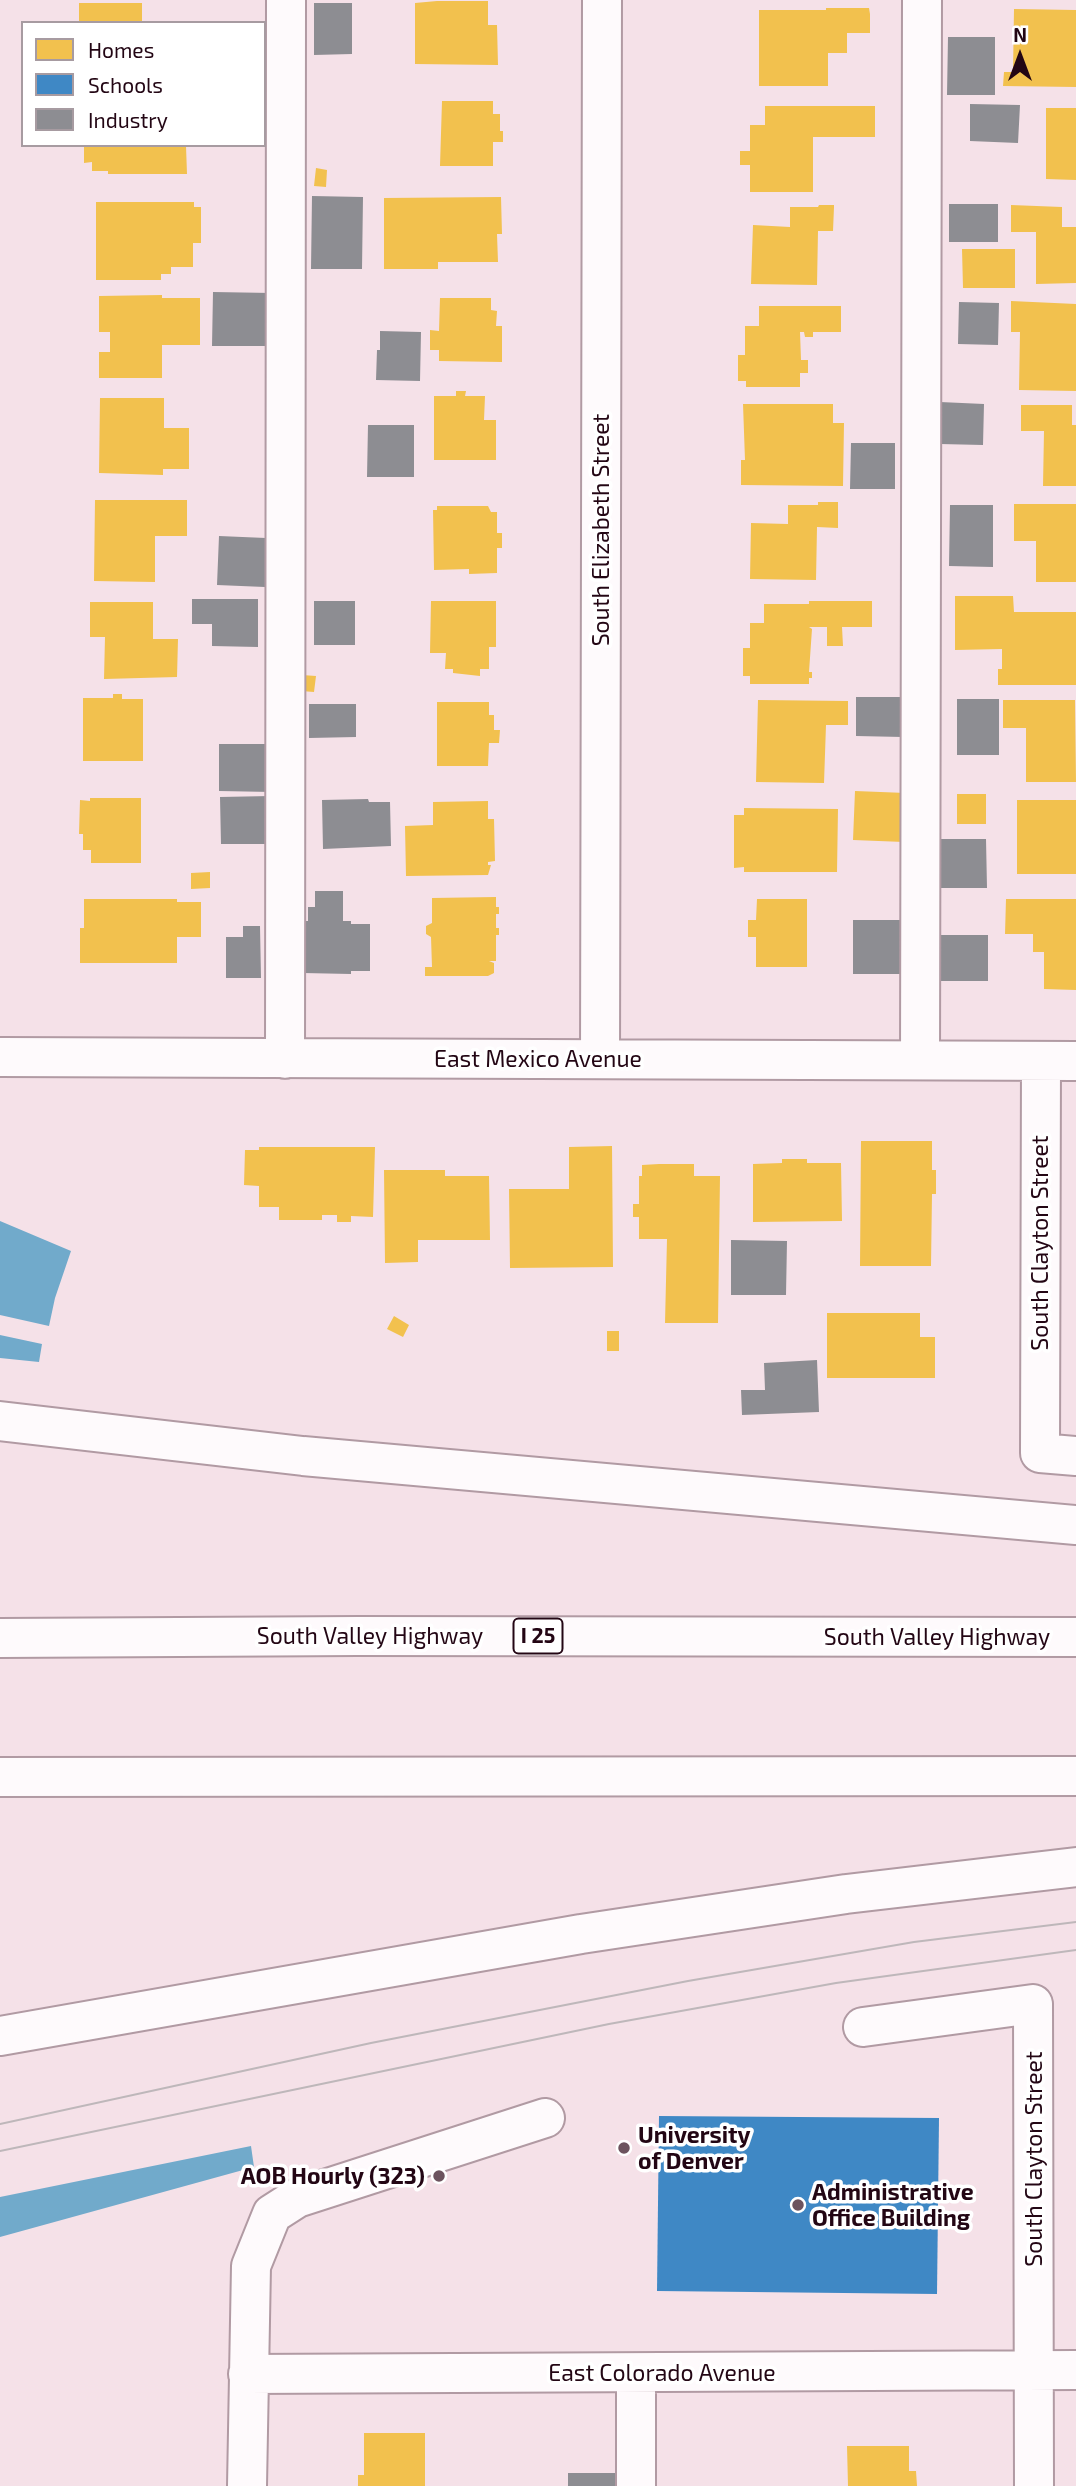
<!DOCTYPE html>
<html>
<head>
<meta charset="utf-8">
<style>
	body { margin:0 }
	#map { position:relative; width:1076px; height:2486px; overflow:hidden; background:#f5e1e8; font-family:"Exo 2",sans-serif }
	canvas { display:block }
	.legend { position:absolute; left:21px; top:21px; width:245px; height:126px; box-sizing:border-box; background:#fff; border:2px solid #a79ba1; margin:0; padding:9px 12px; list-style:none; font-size:21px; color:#230614 }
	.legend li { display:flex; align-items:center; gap:14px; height:35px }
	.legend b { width:35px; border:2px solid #a79ba1 }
	.north { position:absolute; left:985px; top:21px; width:70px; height:70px; -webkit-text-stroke:5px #fff; paint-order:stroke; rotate:0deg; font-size:19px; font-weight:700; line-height:28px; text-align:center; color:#230614 }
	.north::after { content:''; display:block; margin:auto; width:24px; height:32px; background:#230614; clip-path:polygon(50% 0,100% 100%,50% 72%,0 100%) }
</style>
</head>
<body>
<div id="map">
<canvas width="1076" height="2486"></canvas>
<ul class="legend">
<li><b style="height:19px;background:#f2c14e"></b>Homes</li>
<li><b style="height:19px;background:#3f88c5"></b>Schools</li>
<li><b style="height:19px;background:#8d8d92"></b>Industry</li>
</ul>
<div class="north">N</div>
</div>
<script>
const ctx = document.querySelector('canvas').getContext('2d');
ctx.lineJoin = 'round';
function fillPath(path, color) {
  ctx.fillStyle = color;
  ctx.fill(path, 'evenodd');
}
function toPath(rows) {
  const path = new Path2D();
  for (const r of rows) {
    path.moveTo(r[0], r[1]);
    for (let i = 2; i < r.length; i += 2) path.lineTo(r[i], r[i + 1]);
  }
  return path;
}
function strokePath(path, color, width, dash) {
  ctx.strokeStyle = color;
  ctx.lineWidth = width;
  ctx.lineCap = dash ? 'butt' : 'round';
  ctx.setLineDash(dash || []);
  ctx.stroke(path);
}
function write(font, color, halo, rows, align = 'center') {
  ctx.font = font + ' "Exo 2",sans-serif';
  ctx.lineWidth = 7;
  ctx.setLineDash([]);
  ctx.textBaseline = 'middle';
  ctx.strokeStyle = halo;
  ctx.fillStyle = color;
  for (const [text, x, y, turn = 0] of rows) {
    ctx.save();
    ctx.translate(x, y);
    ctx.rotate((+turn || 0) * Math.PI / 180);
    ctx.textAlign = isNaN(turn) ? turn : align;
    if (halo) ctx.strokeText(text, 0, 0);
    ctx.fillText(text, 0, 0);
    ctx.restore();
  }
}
fillPath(toPath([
	[0,1221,71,1251,55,1298,49,1326,0,1315],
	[0,1335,42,1344,39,1362,0,1358],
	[251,2146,254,2167,0,2237,0,2197]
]), '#71aacb');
fillPath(toPath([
	[437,1,488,1,488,25,497,25,498,65,415,64,415,3],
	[79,3,142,3,142,23,79,23],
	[826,8,869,8,870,14,870,33,847,33,847,53,828,53,828,86,759,86,759,10,826,10],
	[1014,9,1076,10,1076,87,1003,86,1004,72,1013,72],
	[442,101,493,101,493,114,500,114,500,131,503,131,503,142,493,142,493,166,440,166],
	[765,106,875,106,875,137,813,137,813,192,750,192,750,165,740,165,740,151,750,151,750,125,765,125],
	[1046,108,1076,108,1076,180,1046,179],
	[84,145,184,145,186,146,187,174,108,174,108,171,92,171,92,162,84,163],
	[316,168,327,170,326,187,314,186],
	[501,197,502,234,497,234,498,262,438,262,438,269,384,269,384,198],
	[96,202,194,202,194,207,201,207,201,243,193,243,193,267,171,267,171,274,161,274,161,280,96,280],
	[819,205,834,205,834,207,833,231,818,231,817,285,751,284,753,225,790,227,790,207,818,207],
	[1011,205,1062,207,1062,227,1076,227,1076,283,1036,284,1036,232,1011,232],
	[962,249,1015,249,1015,288,963,288],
	[162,295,162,298,200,298,200,345,162,345,162,378,99,378,99,352,110,352,110,332,99,332,99,296],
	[440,298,491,298,491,310,497,311,496,326,502,326,502,362,439,361,439,350,430,350,430,330,439,331],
	[1011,301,1076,304,1076,391,1019,390,1020,332,1011,332],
	[759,306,841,306,841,332,813,332,813,337,805,337,804,332,800,332,801,360,808,360,808,373,800,373,800,387,746,387,746,381,738,381,738,355,745,355,745,326,759,326],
	[456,391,466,391,465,396,485,396,484,420,496,420,496,460,434,460,434,396,456,396],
	[100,398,164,398,164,428,189,428,189,469,163,469,163,475,99,473],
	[743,404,833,404,833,423,844,423,843,486,741,485,741,460,745,460],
	[1021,405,1072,405,1072,425,1076,425,1076,486,1043,486,1044,431,1021,431],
	[95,500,187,500,187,536,155,536,155,582,94,581],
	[818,502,838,502,838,528,817,527,816,580,750,579,751,523,788,524,788,505,818,505],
	[1014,504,1076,504,1076,582,1036,582,1036,541,1014,541],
	[437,506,488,506,491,512,497,512,497,533,502,533,502,548,497,548,497,573,469,574,469,569,434,570,433,510,437,510],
	[955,596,1013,596,1014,612,1076,612,1076,685,998,685,998,669,1002,669,1002,649,955,650],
	[431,601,496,601,496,647,489,647,489,669,480,669,480,676,453,673,453,669,445,669,446,653,430,653],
	[809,601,872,601,872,627,842,627,843,646,827,646,827,627,809,627,812,629,809,672,812,672,812,678,809,678,809,684,750,684,750,676,743,676,743,648,750,648,750,623,764,623,764,604,809,604],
	[90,602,153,602,153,639,178,639,177,677,104,679,105,637,90,637],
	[302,675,316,676,314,692,301,691],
	[113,694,122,694,122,699,143,699,143,761,83,761,83,698,113,698],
	[758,700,848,701,848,725,826,725,824,783,756,782],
	[1003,700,1075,700,1076,782,1026,782,1026,728,1003,728],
	[437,702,489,702,489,715,494,715,494,730,500,730,499,743,489,743,488,766,437,766],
	[855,791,906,793,904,842,853,840],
	[957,794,986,794,986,824,957,824],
	[90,798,141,798,141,863,91,863,91,850,83,850,83,834,79,834,80,800,90,801],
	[1017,800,1076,800,1076,874,1017,874],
	[488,801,488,819,494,819,495,861,488,862,488,865,491,865,488,875,406,876,405,826,433,825,433,802],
	[744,808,838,809,837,872,744,872,744,867,734,868,734,815,744,815],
	[210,872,210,888,191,889,191,873],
	[496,897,496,907,499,907,499,914,496,914,496,928,499,928,499,935,496,935,496,961,489,961,494,963,494,973,488,976,425,976,425,967,432,967,431,937,426,934,426,926,432,923,432,898],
	[84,899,177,899,177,902,201,902,201,937,177,937,177,963,80,963,80,928,84,928],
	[757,899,807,899,807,967,756,967,756,937,748,937,748,920,756,920],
	[1006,899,1076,899,1076,990,1044,989,1044,952,1033,952,1033,934,1005,934],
	[861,1141,932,1141,932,1170,936,1170,936,1194,932,1194,931,1266,860,1266],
	[612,1146,613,1267,510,1268,509,1189,569,1189,569,1147],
	[259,1147,375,1147,373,1217,351,1216,351,1222,337,1222,337,1215,322,1215,322,1220,279,1220,279,1207,259,1207,259,1186,244,1185,245,1150,259,1150],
	[782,1159,807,1159,807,1163,841,1163,842,1221,753,1222,753,1164,782,1163],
	[659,1164,694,1164,694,1176,720,1176,718,1323,665,1323,667,1239,639,1239,639,1217,633,1217,633,1204,639,1204,639,1176,642,1176,642,1165],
	[384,1170,445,1170,445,1176,489,1176,490,1240,418,1240,418,1262,385,1263],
	[827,1313,920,1313,920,1337,935,1337,935,1378,827,1378],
	[394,1316,409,1325,403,1337,387,1329],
	[607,1331,619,1331,619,1351,607,1351],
	[364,2433,425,2433,425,2486,358,2486,358,2475,364,2475],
	[847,2446,909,2446,909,2471,916,2471,917,2486,848,2486]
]), '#f2c14e');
fillPath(toPath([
	[659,2116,939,2118,937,2294,657,2291]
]), '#3f88c5');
fillPath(toPath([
	[314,3,352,3,352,54,314,55],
	[948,37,995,37,995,95,947,95],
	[970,104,1020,105,1018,143,970,141],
	[312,196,363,197,362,269,311,269],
	[949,204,998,204,998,242,949,242],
	[213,292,272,293,271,346,212,346],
	[959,302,999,303,998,345,958,344],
	[380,331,421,332,420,381,376,380,377,350,380,350],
	[940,402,984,404,983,445,940,444],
	[368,425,414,425,414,477,367,477],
	[851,443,895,443,895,489,850,489],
	[950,505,993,505,993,567,949,566],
	[219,536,266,538,265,587,217,585],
	[192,599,258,599,258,647,212,646,212,624,192,624],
	[314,601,355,601,355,645,314,645],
	[856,697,904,697,903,737,856,736],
	[957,699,999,699,999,755,957,755],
	[309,704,356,704,356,737,309,738],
	[219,744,272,744,272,792,219,791],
	[271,796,272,844,221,844,220,797],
	[368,799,369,802,390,802,391,846,323,849,322,800],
	[938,839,986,839,987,888,938,888],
	[315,891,343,891,343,921,351,921,351,924,370,924,370,971,351,971,351,974,303,973,303,921,308,921,308,907,315,907],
	[853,920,907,920,907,974,853,974],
	[243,926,260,926,261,978,226,978,226,937,243,937],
	[940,935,988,935,988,981,940,981],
	[731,1240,787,1241,786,1295,731,1295],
	[817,1360,819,1412,742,1415,741,1390,765,1390,764,1363],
	[568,2473,615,2473,615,2486,568,2486]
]), '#8d8d92');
const minor = toPath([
	[0,1057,1076,1061],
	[285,1059,286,0],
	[600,1059,602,0],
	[920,1060,922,0],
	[1041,1061,1040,1453,1076,1456],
	[863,2027,1033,2004,1034,2486],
	[248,2374,1076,2370],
	[247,2486,251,2266,272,2214,297,2198,545,2118],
	[636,2486,636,2373]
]);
const highway = toPath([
	[0,1421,303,1456,1076,1525],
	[0,1638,358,1636,1076,1637],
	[0,1777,1076,1776],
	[0,2036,581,1934,846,1894,1076,1867]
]);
strokePath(minor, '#b19aa3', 42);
strokePath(highway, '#b19aa3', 42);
strokePath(minor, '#fefafc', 38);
strokePath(highway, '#fefafc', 38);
strokePath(toPath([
	[0,2124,371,2043,688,1981,914,1942,1076,1922],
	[0,2151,609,2024,836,1983,1076,1950]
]), '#beb7ba', 2);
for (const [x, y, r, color] of [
	[624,2148,7,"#6c535e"],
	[439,2176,7,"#6c535e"],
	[798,2205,7,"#6c535e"]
]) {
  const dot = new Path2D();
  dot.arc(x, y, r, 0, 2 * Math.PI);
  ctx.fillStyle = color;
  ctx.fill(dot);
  strokePath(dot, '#fff', 2.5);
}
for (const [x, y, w] of [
	[538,1636,49]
]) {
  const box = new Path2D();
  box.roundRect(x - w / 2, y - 17.5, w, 35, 5);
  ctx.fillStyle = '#fff';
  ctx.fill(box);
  strokePath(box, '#230614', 2);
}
write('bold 21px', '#230614', null, [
	["I 25",538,1636]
]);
write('23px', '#230614', '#fff', [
	["South Elizabeth Street",601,530,-90],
	["East Mexico Avenue",538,1059],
	["South Clayton Street",1040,1243,-90],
	["South Valley Highway",370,1636],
	["South Valley Highway",937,1637],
	["South Clayton Street",1034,2159,-90],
	["East Colorado Avenue",662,2373]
]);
write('bold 23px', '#230614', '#fff', [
	["University",638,2135],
	["of Denver",638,2161],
	["AOB Hourly (323)",425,2176,"right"],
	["Administrative",812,2192],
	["Office Building",812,2218]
], 'left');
</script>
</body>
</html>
